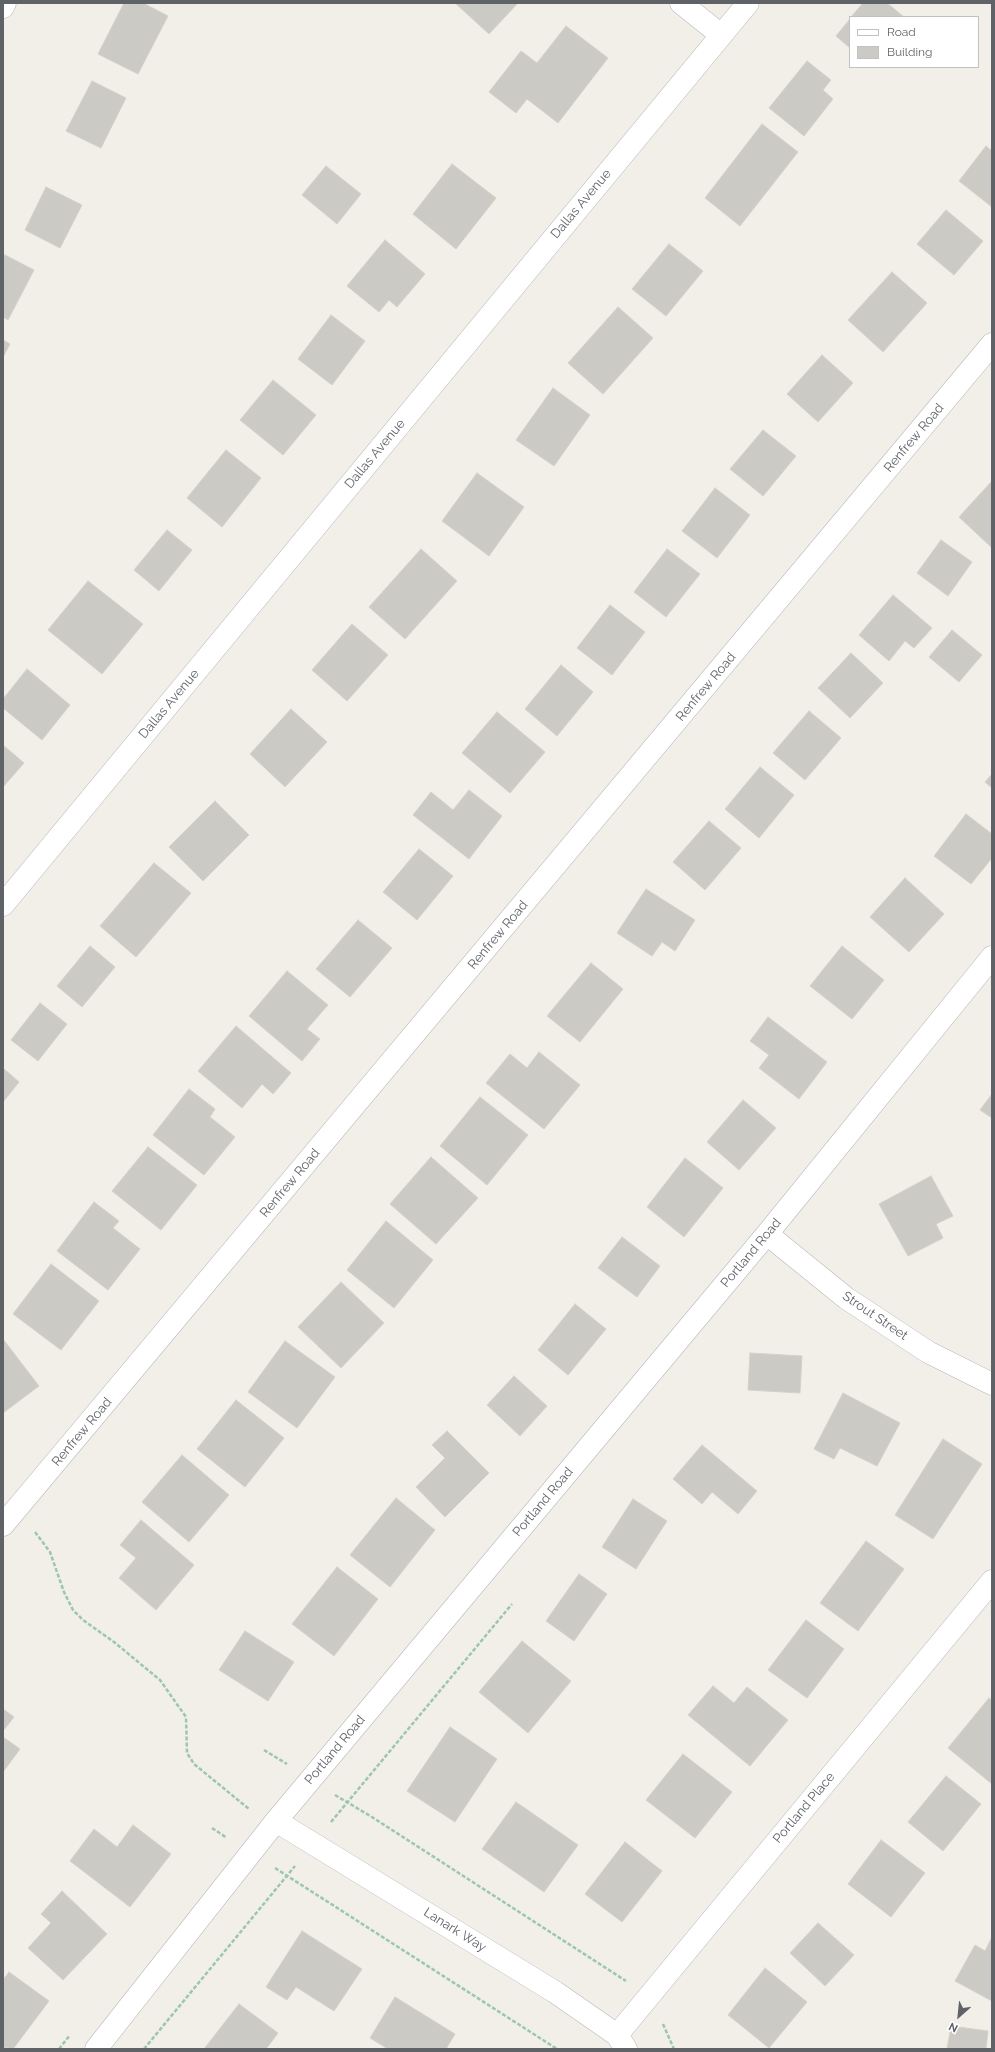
<!DOCTYPE html>
<html>
<head>
<meta charset="utf-8">
<style>
	body { margin:0 }
	#map { position:relative; width:995px; height:2052px; overflow:hidden; background:#f1efe8; font-family:Raleway,sans-serif }
	canvas { display:block }
	.frame { position:absolute; inset:0; border:4px solid #5f6368; pointer-events:none }
	.legend { position:absolute; left:849px; top:16px; width:130px; height:52px; box-sizing:border-box; background:#fff; border:1px solid #bfc1c3; margin:0; padding:5px 7px; list-style:none; font-size:12px; color:#5f6368 }
	.legend li { display:flex; align-items:center; gap:8px; height:20px }
	.legend b { width:20px; border:1px solid #bfc1c3 }
	.north { position:absolute; left:939px; top:1996px; width:40px; height:40px; -webkit-text-stroke:3px #fff; paint-order:stroke; rotate:207deg; font-size:11px; font-weight:700; line-height:16px; text-align:center; color:#5f6368 }
	.north::after { content:''; display:block; margin:auto; width:14px; height:18px; background:#5f6368; clip-path:polygon(50% 0,100% 100%,50% 72%,0 100%) }
</style>
</head>
<body>
<div id="map">
<canvas width="995" height="2052"></canvas>
<div class="frame"></div>
<ul class="legend">
<li><b style="height:5px;background:#fff"></b>Road</li>
<li><b style="height:11px;background:#cccac5"></b>Building</li>
</ul>
<div class="north">N</div>
</div>
<script>
const ctx = document.querySelector('canvas').getContext('2d');
ctx.lineJoin = 'round';
function fillPath(path, color) {
  ctx.fillStyle = color;
  ctx.fill(path, 'evenodd');
}
function toPath(rows) {
  const path = new Path2D();
  for (const r of rows) {
    path.moveTo(r[0], r[1]);
    for (let i = 2; i < r.length; i += 2) path.lineTo(r[i], r[i + 1]);
  }
  return path;
}
function strokePath(path, color, width, dash) {
  ctx.strokeStyle = color;
  ctx.lineWidth = width;
  ctx.lineCap = dash ? 'butt' : 'round';
  ctx.setLineDash(dash || []);
  ctx.stroke(path);
}
function write(font, color, halo, rows, align = 'center') {
  ctx.font = font + ' Raleway,sans-serif';
  ctx.lineWidth = 3.5;
  ctx.setLineDash([]);
  ctx.textBaseline = 'middle';
  ctx.strokeStyle = halo;
  ctx.fillStyle = color;
  for (const [text, x, y, turn = 0] of rows) {
    ctx.save();
    ctx.translate(x, y);
    ctx.rotate((+turn || 0) * Math.PI / 180);
    ctx.textAlign = isNaN(turn) ? turn : align;
    if (halo) ctx.strokeText(text, 0, 0);
    ctx.fillText(text, 0, 0);
    ctx.restore();
  }
}
const building = toPath([
	[124,3,143,3,168,16,138,74,98,54,124,3],
	[455,3,518,3,489,34,455,3],
	[863,3,887,3,904,17,851,17,863,3],
	[850,19,850,48,836,36,850,19],
	[566,26,608,58,558,123,527,99,516,113,489,92,521,51,537,63,566,26],
	[807,61,831,80,823,90,833,99,804,136,769,108,807,61],
	[92,81,126,98,101,148,66,131,92,81],
	[762,124,798,152,740,226,705,198,762,124],
	[986,146,992,151,992,207,959,181,986,146],
	[452,164,496,198,456,249,413,214,452,164],
	[326,166,361,194,337,224,302,195,326,166],
	[46,187,82,205,60,248,25,230,46,187],
	[946,210,983,241,954,275,917,244,946,210],
	[385,240,425,274,397,307,389,300,379,312,347,286,385,240],
	[669,244,703,271,666,316,632,289,669,244],
	[5,255,34,270,8,320,3,317,3,258,5,255],
	[892,272,927,303,883,352,848,320,892,272],
	[618,307,653,338,603,394,568,363,618,307],
	[331,315,365,341,332,385,298,359,331,315],
	[3,340,10,344,3,357,3,340],
	[822,355,853,383,818,422,787,394,822,355],
	[273,380,316,415,283,455,240,420,273,380],
	[553,388,590,415,554,466,516,440,553,388],
	[763,430,796,456,763,496,730,469,763,430],
	[226,450,261,478,222,527,187,498,226,450],
	[477,473,524,507,489,556,442,521,477,473],
	[992,481,992,546,991,547,959,517,992,481],
	[715,488,750,515,717,558,682,531,715,488],
	[167,530,192,550,159,591,134,570,167,530],
	[941,540,972,562,948,596,917,573,941,540],
	[421,549,457,581,405,639,369,607,421,549],
	[667,549,700,574,666,617,634,592,667,549],
	[88,581,143,624,102,674,48,630,88,581],
	[893,595,932,628,914,648,905,641,889,661,859,635,893,595],
	[610,605,645,632,612,675,577,648,610,605],
	[352,624,388,655,347,701,312,670,352,624],
	[952,630,982,655,959,682,929,657,952,630],
	[851,653,883,683,850,718,818,688,851,653],
	[561,665,593,692,557,736,525,709,561,665],
	[27,669,70,705,42,740,3,708,3,699,27,669],
	[291,709,327,742,285,787,250,754,291,709],
	[809,711,841,738,805,780,773,753,809,711],
	[497,712,545,752,510,793,462,753,497,712],
	[3,745,24,763,3,787,3,745],
	[760,767,794,795,759,838,725,809,760,767],
	[992,774,992,788,985,782,992,774],
	[469,790,502,816,469,859,413,815,431,792,453,810,469,790],
	[215,801,249,835,203,881,169,847,215,801],
	[966,814,992,834,992,858,971,884,934,856,966,814],
	[709,821,741,848,705,890,673,862,709,821],
	[419,849,453,876,417,920,383,892,419,849],
	[154,863,191,893,136,957,100,926,154,863],
	[905,878,944,914,909,952,870,917,905,878],
	[646,889,695,920,675,951,662,942,652,956,617,933,646,889],
	[358,920,392,948,350,997,316,969,358,920],
	[90,946,115,967,82,1007,57,986,90,946],
	[842,946,884,980,852,1019,810,986,842,946],
	[591,963,623,989,580,1042,547,1016,591,963],
	[287,971,328,1005,307,1029,320,1039,302,1061,249,1016,287,971],
	[40,1003,67,1024,38,1061,11,1040,40,1003],
	[768,1017,827,1062,799,1099,759,1068,769,1055,750,1041,768,1017],
	[236,1026,291,1073,273,1094,262,1084,242,1108,198,1071,236,1026],
	[539,1052,580,1085,544,1129,486,1083,510,1054,527,1068,539,1052],
	[3,1068,19,1082,3,1102,3,1068],
	[189,1089,215,1109,210,1117,235,1137,204,1175,153,1135,189,1089],
	[992,1094,992,1118,980,1110,992,1094],
	[480,1097,528,1135,487,1185,440,1146,480,1097],
	[743,1100,776,1128,739,1170,707,1142,743,1100],
	[148,1147,197,1185,161,1230,112,1191,148,1147],
	[431,1157,478,1198,436,1244,390,1204,431,1157],
	[685,1158,723,1188,684,1237,647,1207,685,1158],
	[931,1176,953,1216,936,1224,943,1238,908,1256,879,1204,931,1176],
	[94,1202,119,1221,113,1228,140,1249,108,1290,57,1251,94,1202],
	[386,1221,433,1260,394,1308,347,1270,386,1221],
	[622,1237,660,1266,637,1297,598,1268,622,1237],
	[51,1264,99,1301,61,1350,13,1314,51,1264],
	[341,1282,384,1323,341,1368,298,1327,341,1282],
	[575,1304,606,1329,568,1375,538,1350,575,1304],
	[3,1339,39,1386,3,1413,3,1339],
	[285,1341,335,1377,297,1428,248,1392,285,1341],
	[750,1353,802,1356,800,1393,748,1390,750,1353],
	[514,1376,547,1406,520,1436,487,1405,514,1376],
	[843,1393,900,1423,877,1466,840,1448,834,1459,814,1449,843,1393],
	[236,1400,284,1438,245,1487,197,1449,236,1400],
	[447,1431,489,1473,445,1517,416,1487,445,1458,432,1445,447,1431],
	[943,1439,982,1464,933,1539,895,1515,943,1439],
	[702,1445,757,1491,738,1514,712,1492,702,1504,673,1479,702,1445],
	[182,1455,229,1495,189,1542,142,1502,182,1455],
	[396,1498,435,1530,390,1587,350,1555,396,1498],
	[633,1499,667,1521,636,1569,602,1547,633,1499],
	[141,1520,194,1565,156,1610,119,1578,136,1558,120,1545,141,1520],
	[866,1541,904,1569,858,1631,820,1603,866,1541],
	[337,1567,378,1599,334,1656,292,1624,337,1567],
	[579,1574,607,1594,574,1641,546,1621,579,1574],
	[806,1620,844,1649,807,1698,768,1670,806,1620],
	[245,1631,294,1662,268,1701,219,1670,245,1631],
	[522,1641,571,1681,528,1733,479,1692,522,1641],
	[713,1686,734,1703,747,1687,788,1720,750,1766,688,1715,713,1686],
	[989,1698,992,1701,992,1784,948,1748,989,1698],
	[3,1709,14,1717,3,1731,3,1709],
	[450,1727,497,1759,455,1822,407,1791,450,1727],
	[3,1737,20,1749,3,1772,3,1737],
	[683,1754,732,1792,695,1838,646,1800,683,1754],
	[946,1776,981,1804,943,1851,908,1822,946,1776],
	[516,1802,578,1845,544,1892,482,1849,516,1802],
	[133,1825,171,1854,130,1907,70,1861,94,1829,117,1847,133,1825],
	[881,1840,925,1873,891,1917,848,1884,881,1840],
	[625,1842,662,1871,622,1922,585,1894,625,1842],
	[62,1891,107,1934,63,1980,28,1948,51,1923,41,1914,62,1891],
	[818,1923,854,1955,825,1986,790,1953,818,1923],
	[302,1931,362,1969,334,2011,296,1987,287,2000,266,1987,302,1931],
	[992,1937,992,2001,955,1981,975,1945,985,1951,992,1937],
	[765,1968,807,2002,769,2048,728,2015,765,1968],
	[9,1972,49,2001,13,2049,3,2047,3,1980,9,1972],
	[395,1997,455,2034,446,2049,388,2049,370,2038,395,1997],
	[239,2004,278,2033,266,2049,204,2049,239,2004],
	[951,2026,988,2031,986,2049,947,2049,951,2026]
]);
fillPath(building, '#cccac5');
strokePath(building, '#d6d1c6', 1);
const minor = toPath([
	[681,3,721,35],
	[3,7,5,3],
	[3,905,748,3],
	[767,1234,846,1298,928,1352,992,1384],
	[3,1525,992,344],
	[276,1821,555,1992,617,2035,626,2049],
	[617,2035,992,1581],
	[96,2049,276,1821,767,1234,992,957]
]);
strokePath(minor, '#b5b8bc', 23);
strokePath(toPath([
	[35,1532,50,1552,64,1592,73,1610,83,1620,114,1642,160,1680,186,1717,187,1753,194,1764,249,1809],
	[264,1750,287,1764],
	[335,1795,372,1817,626,1981],
	[331,1822,512,1604],
	[212,1828,227,1838],
	[275,1868,557,2049],
	[663,2024,674,2049],
	[59,2049,70,2035],
	[144,2049,295,1866]
]), '#9cc7a9', 2.5, [4, 2]);
strokePath(minor, '#fff', 22);
write('13px', '#5f6368', '#fff', [
	["Dallas Avenue",581,204,-50],
	["Renfrew Road",914,438,-50],
	["Dallas Avenue",375,454,-50],
	["Renfrew Road",706,687,-50],
	["Dallas Avenue",169,704,-50],
	["Renfrew Road",498,935,-50],
	["Renfrew Road",290,1183,-50],
	["Portland Road",751,1253,-50],
	["Strout Street",875,1316,34],
	["Renfrew Road",82,1432,-50],
	["Portland Road",543,1502,-50],
	["Portland Road",335,1750,-50],
	["Portland Place",804,1808,-50],
	["Lanark Way",455,1930,32]
]);
</script>
</body>
</html>
